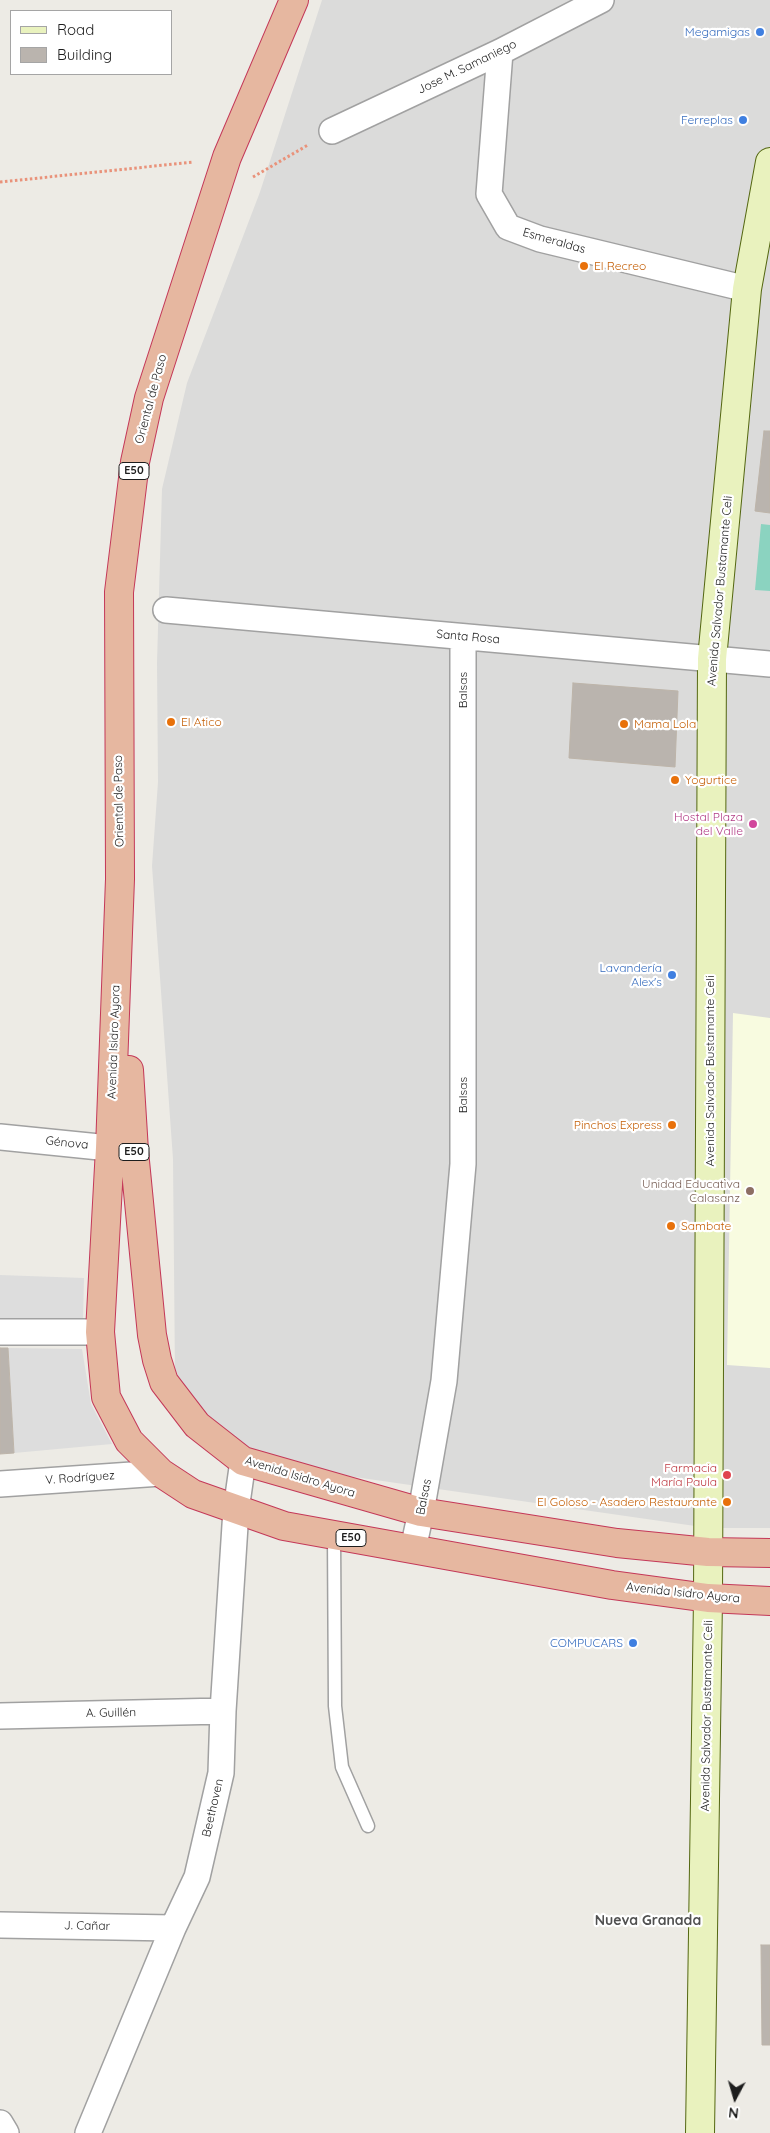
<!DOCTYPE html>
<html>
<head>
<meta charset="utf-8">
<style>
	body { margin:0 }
	#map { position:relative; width:770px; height:2133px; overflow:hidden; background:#edebe5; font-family:Quicksand,sans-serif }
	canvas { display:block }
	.legend { position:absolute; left:10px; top:10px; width:162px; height:65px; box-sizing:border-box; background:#fff; border:1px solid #a5a5a5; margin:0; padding:6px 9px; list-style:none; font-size:15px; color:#1d1d1d }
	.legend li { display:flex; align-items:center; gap:10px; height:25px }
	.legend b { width:25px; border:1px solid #a5a5a5 }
	.north { position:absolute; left:710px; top:2073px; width:50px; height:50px; -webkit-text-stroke:4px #fff; paint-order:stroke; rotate:186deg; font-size:14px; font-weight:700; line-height:20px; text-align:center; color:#1d1d1d }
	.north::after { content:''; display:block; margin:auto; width:18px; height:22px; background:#1d1d1d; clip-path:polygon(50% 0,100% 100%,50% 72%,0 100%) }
</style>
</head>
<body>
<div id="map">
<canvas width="770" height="2133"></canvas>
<ul class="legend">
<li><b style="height:6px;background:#e9f2be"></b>Road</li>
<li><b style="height:14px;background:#bab4ae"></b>Building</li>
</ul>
<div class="north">N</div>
</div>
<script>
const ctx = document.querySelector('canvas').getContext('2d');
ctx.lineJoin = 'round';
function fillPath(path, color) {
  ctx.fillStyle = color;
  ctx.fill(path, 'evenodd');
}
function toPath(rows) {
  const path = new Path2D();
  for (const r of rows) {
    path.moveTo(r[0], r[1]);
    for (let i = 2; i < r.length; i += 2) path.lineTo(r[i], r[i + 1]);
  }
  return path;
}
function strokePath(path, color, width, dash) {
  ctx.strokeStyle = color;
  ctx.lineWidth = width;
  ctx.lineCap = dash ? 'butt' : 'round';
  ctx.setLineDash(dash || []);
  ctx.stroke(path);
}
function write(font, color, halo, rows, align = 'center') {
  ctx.font = font + ' Quicksand,sans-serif';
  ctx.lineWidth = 4.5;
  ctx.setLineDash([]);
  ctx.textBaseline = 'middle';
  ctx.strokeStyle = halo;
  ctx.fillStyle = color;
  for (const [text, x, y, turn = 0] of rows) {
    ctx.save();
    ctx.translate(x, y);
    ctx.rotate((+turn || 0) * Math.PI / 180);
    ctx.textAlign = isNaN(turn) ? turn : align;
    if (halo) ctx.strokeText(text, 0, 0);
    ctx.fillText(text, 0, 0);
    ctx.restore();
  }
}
fillPath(toPath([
	[322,0,770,0,770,1528,709,1528,313,1471,250,1452,207,1416,175,1376,173,1159,152,866,158,782,157,663,162,489,187,383,260,192]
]), '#dbdbda');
fillPath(toPath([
	[733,1013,770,1018,770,1368,727,1365]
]), '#f8fbe0');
fillPath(toPath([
	[761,524,770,525,770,591,755,590]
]), '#8bd3c0');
fillPath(toPath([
	[0,1275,84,1278,83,1320,0,1318],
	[8,1348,82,1349,91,1404,112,1444,14,1453]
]), '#ddd');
const building = toPath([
	[764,431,770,431,770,513,755,511,764,431],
	[573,683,678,691,675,767,569,758,573,683],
	[0,1348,8,1348,14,1453,0,1454,0,1348],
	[761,1945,770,1945,770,2045,762,2045,761,1945]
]);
fillPath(building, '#bab4ae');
strokePath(building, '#bdb4a9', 1);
const service = toPath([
	[334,1535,335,1706,342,1767,368,1826]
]);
const minor = toPath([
	[500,52,489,194,508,227,540,239,747,289],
	[332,131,500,52,601,0],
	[166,610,770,664],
	[0,1137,129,1150],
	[0,1332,100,1332],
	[0,1484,161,1473],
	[413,1549,421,1512,444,1381,463,1164,463,637],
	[0,1716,223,1711],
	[0,1925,173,1928],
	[0,2123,6,2133],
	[88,2133,173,1928,197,1877,221,1773,223,1711,236,1510,243,1461]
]);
const secondary = toPath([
	[700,2133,708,1598,712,659,747,289,770,162]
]);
const trunk = toPath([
	[294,0,227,157,149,398,135,462,119,592,120,879,110,1148,100,1332,106,1397,129,1441,161,1473,193,1494,284,1526,612,1585,708,1598,770,1601],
	[129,1070,134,1151,152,1335,157,1360,164,1382,197,1425,243,1461,421,1512,617,1543,708,1552,770,1553]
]);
strokePath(service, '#a1a1a1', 15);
strokePath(minor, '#a1a1a1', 28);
strokePath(secondary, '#546711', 30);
strokePath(trunk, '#c43858', 30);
strokePath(toPath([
	[253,177,308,145],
	[0,182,194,162]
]), '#e9927a', 3, [2.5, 2.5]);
strokePath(service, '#fff', 12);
strokePath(minor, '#fff', 25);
strokePath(secondary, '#e9f2be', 28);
strokePath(trunk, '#e6b7a0', 28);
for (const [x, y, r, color] of [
	[760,32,5,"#3f7fe0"],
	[743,120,5,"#3f7fe0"],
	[584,266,5,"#e8710a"],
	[171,722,5,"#e8710a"],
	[624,724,5,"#e8710a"],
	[675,780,5,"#e8710a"],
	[753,824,5,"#d1479c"],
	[672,975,5,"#3f7fe0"],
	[672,1125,5,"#e8710a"],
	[750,1191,5,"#8d6e63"],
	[671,1226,5,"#e8710a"],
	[727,1475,5,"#e0444e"],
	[727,1502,5,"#e8710a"],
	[633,1643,5,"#3f7fe0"]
]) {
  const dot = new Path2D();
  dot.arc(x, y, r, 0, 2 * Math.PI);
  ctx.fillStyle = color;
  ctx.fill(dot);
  strokePath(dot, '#fff', 2);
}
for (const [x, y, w] of [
	[134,471,30],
	[134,1152,30],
	[351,1538,30]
]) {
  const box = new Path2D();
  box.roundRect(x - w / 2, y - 8.5, w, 17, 4);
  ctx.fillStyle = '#fff';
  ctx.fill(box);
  strokePath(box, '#1d1d1d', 1);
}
write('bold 11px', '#1d1d1d', null, [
	["E50",134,471],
	["E50",134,1152],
	["E50",351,1538]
]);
write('12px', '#366cbe', '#fff', [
	["Megamigas",750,32],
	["Ferreplas",733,120],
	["Lavandería",662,968],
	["Alex's",662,982],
	["COMPUCARS",623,1643]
], 'right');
write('12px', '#1d1d1d', '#fff', [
	["Jose M. Samaniego",467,67,-26],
	["Esmeraldas",554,241,16],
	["Oriental de Paso",151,399,-75],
	["Avenida Salvador Bustamante Celi",720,591,-85],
	["Santa Rosa",468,637,5],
	["Balsas",463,690,-90],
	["Oriental de Paso",119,801,-91],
	["Avenida Isidro Ayora",114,1042,-88],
	["Avenida Salvador Bustamante Celi",710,1071,-90],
	["Balsas",463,1095,-90],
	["Génova",67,1143,6],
	["Avenida Isidro Ayora",300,1477,17],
	["V. Rodríguez",80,1478,-4],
	["Balsas",424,1497,-79],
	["Avenida Isidro Ayora",683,1593,6],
	["A. Guillén",111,1713,-1],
	["Avenida Salvador Bustamante Celi",707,1716,-89],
	["Beethoven",213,1808,-77],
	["J. Cañar",87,1926,1]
]);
write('12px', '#c56008', '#fff', [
	["El Recreo",594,266],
	["El Atico",181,722],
	["Mama Lola",634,724],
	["Yogurtice",685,780],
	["Pinchos Express",662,1125,"right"],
	["Sambate",681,1226],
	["El Goloso - Asadero Restaurante",717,1502,"right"]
], 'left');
write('12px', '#b23c85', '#fff', [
	["Hostal Plaza",743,817],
	["del Valle",743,831]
], 'right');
write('12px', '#785e54', '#fff', [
	["Unidad Educativa",740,1184],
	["Calasanz",740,1198]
], 'right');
write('12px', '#be3a42', '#fff', [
	["Farmacia",717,1468],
	["María Paula",717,1482]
], 'right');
write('bold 14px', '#505050', '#fff', [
	["Nueva Granada",648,1921]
]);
</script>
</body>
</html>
